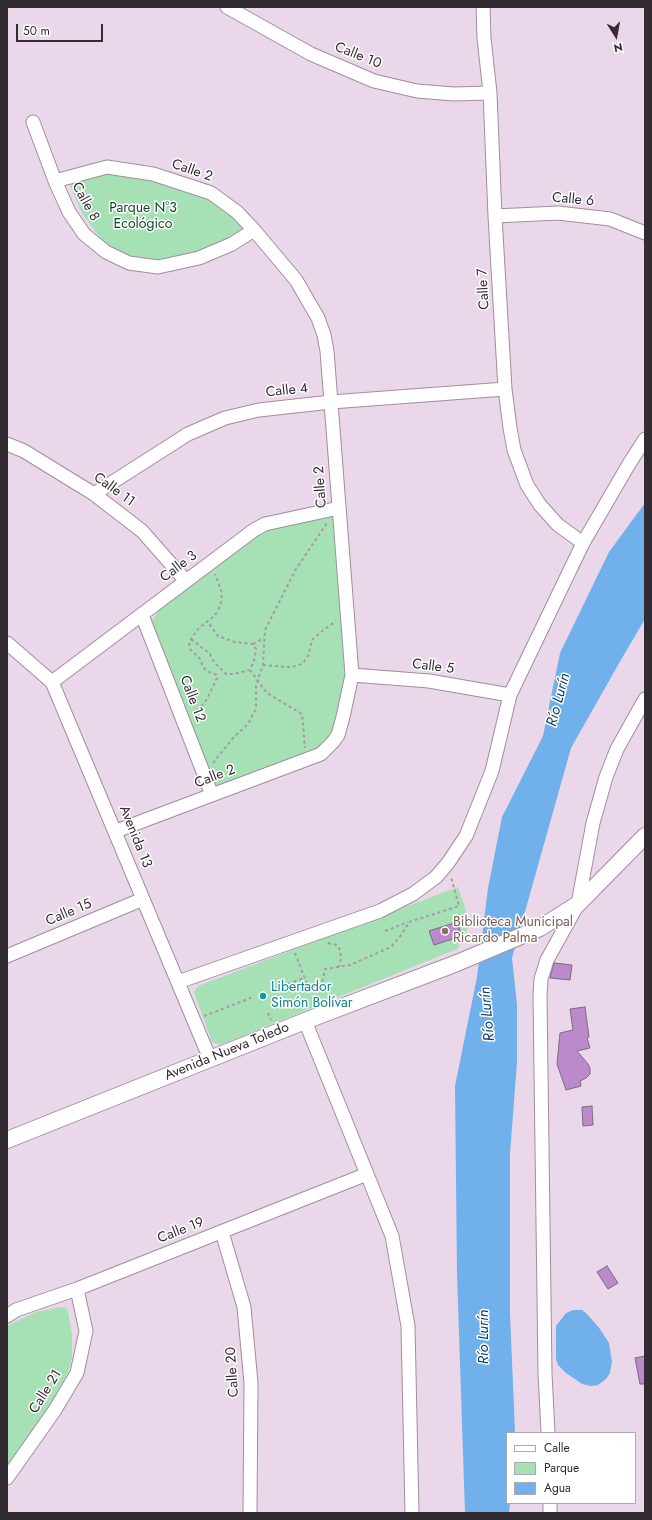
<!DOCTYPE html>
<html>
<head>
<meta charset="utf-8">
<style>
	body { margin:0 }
	#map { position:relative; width:652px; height:1520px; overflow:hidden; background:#ebd7ea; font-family:Jost,sans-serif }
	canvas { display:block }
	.frame { position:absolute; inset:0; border:8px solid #332b32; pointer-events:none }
	.legend { position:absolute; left:506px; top:1432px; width:130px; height:72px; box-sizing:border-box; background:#fff; border:1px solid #adaaad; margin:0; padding:5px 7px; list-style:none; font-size:12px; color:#332b32 }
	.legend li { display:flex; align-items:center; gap:8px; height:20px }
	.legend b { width:20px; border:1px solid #adaaad }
	.north { position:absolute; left:596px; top:16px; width:40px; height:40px; -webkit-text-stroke:3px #fff; paint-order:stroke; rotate:169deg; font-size:11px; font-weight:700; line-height:16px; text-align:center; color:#332b32 }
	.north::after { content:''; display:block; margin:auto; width:14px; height:18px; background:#332b32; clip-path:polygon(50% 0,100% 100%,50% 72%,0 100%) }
	.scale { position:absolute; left:16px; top:24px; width:87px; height:18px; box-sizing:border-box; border:2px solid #332b32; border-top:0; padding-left:5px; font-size:12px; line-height:14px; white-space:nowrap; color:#332b32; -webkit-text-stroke:3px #fff; paint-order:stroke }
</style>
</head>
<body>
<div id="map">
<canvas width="652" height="1520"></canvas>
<div class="frame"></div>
<ul class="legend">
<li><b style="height:5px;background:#fff"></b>Calle</li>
<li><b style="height:11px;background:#a6e1b5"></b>Parque</li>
<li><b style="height:11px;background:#70b1ec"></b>Agua</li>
</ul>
<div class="north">N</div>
<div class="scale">50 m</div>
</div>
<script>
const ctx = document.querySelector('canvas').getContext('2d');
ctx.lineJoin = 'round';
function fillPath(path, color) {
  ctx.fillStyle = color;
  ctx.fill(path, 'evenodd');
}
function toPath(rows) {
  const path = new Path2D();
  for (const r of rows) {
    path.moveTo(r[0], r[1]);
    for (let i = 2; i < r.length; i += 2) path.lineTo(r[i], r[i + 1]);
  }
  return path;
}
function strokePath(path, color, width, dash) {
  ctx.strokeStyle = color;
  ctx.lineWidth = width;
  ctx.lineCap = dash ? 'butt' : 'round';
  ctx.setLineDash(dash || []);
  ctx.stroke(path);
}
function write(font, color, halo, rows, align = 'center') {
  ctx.font = font + ' Jost,sans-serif';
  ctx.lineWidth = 3;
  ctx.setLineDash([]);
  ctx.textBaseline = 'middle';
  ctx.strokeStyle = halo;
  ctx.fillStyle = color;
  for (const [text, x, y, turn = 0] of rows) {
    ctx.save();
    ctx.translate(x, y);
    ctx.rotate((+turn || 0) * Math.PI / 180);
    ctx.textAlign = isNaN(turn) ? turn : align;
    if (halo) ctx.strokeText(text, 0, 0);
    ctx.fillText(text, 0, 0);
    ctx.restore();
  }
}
fillPath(toPath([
	[112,173,148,177,184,188,226,209,246,227,214,246,190,256,166,260,141,258,119,252,106,244,95,231,83,215,69,183],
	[336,511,346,677,339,723,321,749,215,789,152,629,152,621,159,610,164,605,264,530],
	[458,887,465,907,468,926,464,938,457,949,220,1045,212,1042,194,992,198,986],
	[61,1307,66,1308,68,1311,72,1335,72,1357,68,1373,37,1428,7,1469,7,1326,36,1312]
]), '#a6e1b5');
fillPath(toPath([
	[645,503,645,619,618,665,571,748,512,958,517,1004,517,1062,510,1153,510,1314,515,1432,507,1433,507,1503,510,1503,509,1513,465,1513,457,1274,455,1086,477,977,488,888,502,817,543,736,560,653,609,552],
	[573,1310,582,1310,587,1314,600,1329,609,1343,612,1362,610,1373,606,1379,598,1385,591,1386,582,1384,566,1373,558,1365,556,1359,556,1326,566,1313]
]), '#70b1ec');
const building = toPath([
	[457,922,462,936,434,945,429,931,457,922],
	[554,963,572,965,570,980,550,978,554,963],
	[585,1007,589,1037,587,1038,590,1048,577,1051,588,1064,590,1068,590,1074,586,1078,580,1081,581,1086,566,1090,557,1064,560,1033,573,1030,570,1009,585,1007],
	[592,1106,593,1125,583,1126,582,1107,592,1106],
	[607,1266,618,1283,608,1289,597,1272,607,1266],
	[645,1356,645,1384,640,1384,635,1358,645,1356]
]);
fillPath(building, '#bc89cb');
strokePath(building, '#7b6b7f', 1);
const minor = toPath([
	[227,7,311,54,374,81,417,91,454,94,490,93],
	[483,7,484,38,490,93,495,216,505,389,510,428,514,450,527,485,540,505,558,525,583,543],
	[33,122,55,181,69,212,84,234,106,252,129,263,158,267,199,258,232,244,254,230],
	[55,181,107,167,153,174,211,193,237,212,254,230,296,280,318,318,324,335,327,351,352,675,343,717,338,735,333,742,321,754,116,831],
	[495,216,558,213,610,219,645,233],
	[7,444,24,451,94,494,142,531,186,581],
	[94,494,188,434,225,418,259,410,331,402,505,389],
	[142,615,212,795],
	[7,643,52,682,210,1059],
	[352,675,429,681,510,695],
	[52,682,254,530,265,524,339,508],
	[7,956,143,899],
	[178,982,380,911,413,894,436,877,448,863,466,836,492,771,510,695,583,543,629,464,645,439],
	[305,1021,392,1236,408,1326,412,1513],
	[222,1232,244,1307,251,1383,250,1513],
	[7,1316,16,1310,77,1289,367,1174],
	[548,1433,545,1373,540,996,541,979,547,960,578,904,593,823,606,777,617,749,645,699],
	[7,1478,55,1410,77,1373,86,1331,77,1289],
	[550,1503,550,1513]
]);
const major = toPath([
	[7,1140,305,1021,457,963,540,928,578,904,645,836]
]);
strokePath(minor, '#a08d9f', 15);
strokePath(major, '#a08d9f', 18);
strokePath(toPath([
	[191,639,210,654,214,662,226,674,234,674,250,670,254,661,256,649,253,644,235,642,218,636,207,621],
	[253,644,264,638],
	[263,665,288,667,297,666,303,663,308,656,312,640,321,632,336,621],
	[250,670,267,693,302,714,305,748],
	[194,716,207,699,217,678,217,675,207,671,203,667,200,659,190,649,189,642,198,629,213,617,218,611,221,602,222,593,215,574],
	[213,763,233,738,248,724,256,709,256,685,263,665,265,630,296,569,327,523],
	[385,931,408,922],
	[328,943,337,945,340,950,341,958,339,967],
	[295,953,309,989,319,985,323,980,325,969,350,965,391,947,402,934,409,922,459,906,451,877],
	[271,990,304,978],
	[268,1013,271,1020],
	[204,1016,253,997]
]), '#a898a7', 2, [3, 3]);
strokePath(minor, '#fff', 13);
strokePath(major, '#fff', 16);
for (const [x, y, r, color] of [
	[445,931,4,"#8d6e63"],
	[263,996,4,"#0f9aa8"]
]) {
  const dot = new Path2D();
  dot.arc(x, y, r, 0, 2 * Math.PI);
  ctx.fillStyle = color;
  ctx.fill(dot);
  strokePath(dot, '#fff', 1.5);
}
write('14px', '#332b32', '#fff', [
	["Calle 10",358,56,22],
	["Calle 2",192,171,19],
	["Calle 6",573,200,5],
	["Calle 8",85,202,61],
	["Calle 7",484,289,-93],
	["Calle 4",287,391,-6],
	["Calle 2",321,487,-94],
	["Calle 11",114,490,36],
	["Calle 3",179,567,-37],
	["Calle 5",433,667,7],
	["Calle 12",192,699,69],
	["Calle 2",215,777,-21],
	["Avenida 13",135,837,68],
	["Calle 15",69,913,-23],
	["Avenida Nueva Toledo",227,1052,-22],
	["Calle 19",181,1231,-21],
	["Calle 20",233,1372,-94],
	["Calle 21",46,1392,-58]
]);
write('14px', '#0e4724', '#fff', [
	["Parque N°3",143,209],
	["Ecológico",143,225]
]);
write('14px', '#785e54', '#fff', [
	["Biblioteca Municipal",453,923],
	["Ricardo Palma",453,939]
], 'left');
write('14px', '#0d838f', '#fff', [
	["Libertador",271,988],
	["Simón Bolívar",271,1004]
], 'left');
write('italic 15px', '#0b3c62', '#fff', [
	["Río Lurín",559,700,-75],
	["Río Lurín",488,1014,-95],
	["Río Lurín",484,1337,-90]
]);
</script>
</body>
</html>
